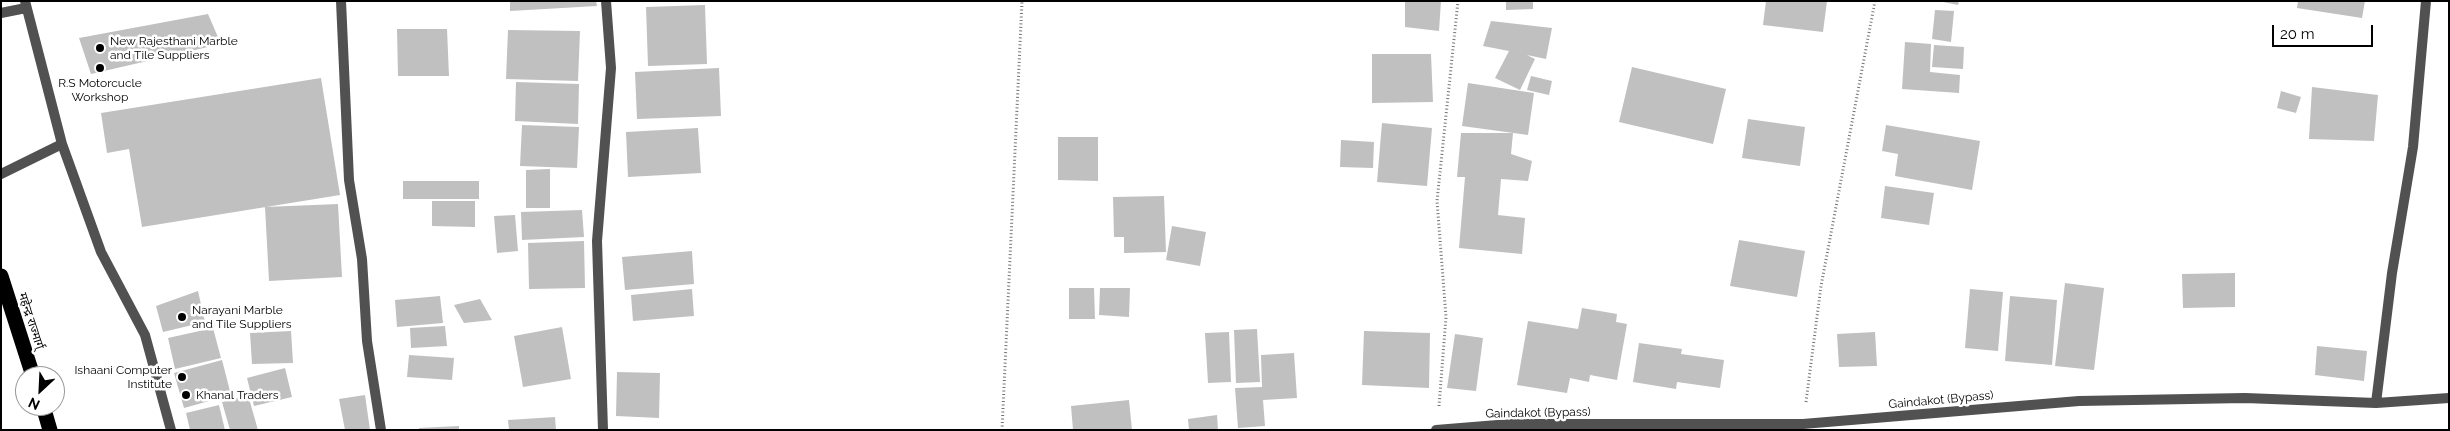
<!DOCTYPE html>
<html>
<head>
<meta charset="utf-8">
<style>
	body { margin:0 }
	#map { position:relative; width:2450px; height:431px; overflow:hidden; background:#fff; font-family:Raleway,sans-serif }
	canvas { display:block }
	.frame { position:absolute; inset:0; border:2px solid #000; pointer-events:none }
	.north { position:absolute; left:15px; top:366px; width:50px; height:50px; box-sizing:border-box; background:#fff; border:1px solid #999; border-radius:50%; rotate:205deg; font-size:14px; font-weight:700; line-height:20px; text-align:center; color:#000 }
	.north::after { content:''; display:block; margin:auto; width:18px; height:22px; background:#000; clip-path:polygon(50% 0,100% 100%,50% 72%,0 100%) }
	.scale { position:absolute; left:2272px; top:25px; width:101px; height:22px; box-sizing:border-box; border:2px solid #000; border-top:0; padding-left:6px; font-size:15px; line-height:18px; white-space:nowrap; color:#000; -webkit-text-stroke:4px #fff; paint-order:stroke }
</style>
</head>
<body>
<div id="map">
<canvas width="2450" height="431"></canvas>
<div class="frame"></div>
<div class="north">N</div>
<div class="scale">20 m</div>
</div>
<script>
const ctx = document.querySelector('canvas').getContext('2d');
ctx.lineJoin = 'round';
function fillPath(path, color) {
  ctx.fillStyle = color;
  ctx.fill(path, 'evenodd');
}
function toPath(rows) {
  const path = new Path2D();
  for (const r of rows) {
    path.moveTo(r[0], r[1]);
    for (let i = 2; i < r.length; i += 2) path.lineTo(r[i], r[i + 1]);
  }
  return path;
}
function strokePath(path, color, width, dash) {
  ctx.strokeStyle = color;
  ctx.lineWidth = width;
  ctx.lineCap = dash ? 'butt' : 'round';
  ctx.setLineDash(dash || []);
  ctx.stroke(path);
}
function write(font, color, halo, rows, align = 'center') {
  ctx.font = font + ' Raleway,"Noto Sans Devanagari",sans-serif';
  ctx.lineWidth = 5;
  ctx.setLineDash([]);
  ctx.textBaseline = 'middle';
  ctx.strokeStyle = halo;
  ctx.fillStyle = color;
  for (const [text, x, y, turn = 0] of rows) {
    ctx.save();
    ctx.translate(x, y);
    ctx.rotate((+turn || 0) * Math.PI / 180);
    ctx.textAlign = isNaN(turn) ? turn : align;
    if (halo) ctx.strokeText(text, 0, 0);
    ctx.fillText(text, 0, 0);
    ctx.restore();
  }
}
fillPath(toPath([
	[510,1,596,1,597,6,510,11],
	[1405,1,1441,1,1439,31,1405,27],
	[1506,1,1533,1,1533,9,1506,10],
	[1766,1,1827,1,1823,32,1763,25],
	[1938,1,1959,1,1958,5],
	[2298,1,2365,1,2362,18,2297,8],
	[705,5,707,64,648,66,646,7],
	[1935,10,1954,11,1951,42,1932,39],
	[208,14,221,44,91,74,79,38],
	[1491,21,1552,28,1546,59,1527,55,1535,59,1520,90,1495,78,1509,51,1483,46],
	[397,29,447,29,449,76,398,76],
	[508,30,580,31,578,81,506,79],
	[1905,42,1931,44,1930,72,1960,75,1959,93,1902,89],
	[1934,45,1964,47,1963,69,1932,67],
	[1372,54,1431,54,1433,102,1372,103],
	[1632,67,1726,89,1713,144,1619,122],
	[719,68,721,116,637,119,635,72],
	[1531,76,1552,81,1549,95,1527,90],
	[321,78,340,195,142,227,129,149,107,153,101,113],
	[516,82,579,84,578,124,515,121],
	[1468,83,1534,93,1528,135,1462,126],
	[2312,87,2378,95,2374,141,2309,139],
	[2281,91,2301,97,2296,113,2277,108],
	[1748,119,1805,127,1800,166,1742,158],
	[1382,123,1432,128,1427,186,1377,182],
	[522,125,579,127,577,168,520,166],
	[1886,125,1980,141,1972,190,1895,176,1898,154,1882,151],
	[698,128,701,173,628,177,626,132],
	[1461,133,1513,133,1511,154,1532,161,1528,181,1501,179,1498,215,1525,218,1522,254,1459,248,1465,177,1457,177],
	[1058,137,1098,137,1098,181,1058,180],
	[1341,140,1374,142,1373,168,1340,167],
	[550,169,550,208,526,208,526,170],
	[403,181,479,181,479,199,403,199],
	[1885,186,1934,193,1929,225,1881,218],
	[1164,196,1166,252,1124,253,1124,237,1114,237,1113,197],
	[432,201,475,201,475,227,432,226],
	[338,204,342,277,269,281,265,207],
	[582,210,584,237,522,240,521,212],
	[515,215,518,251,497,253,494,216],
	[1172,226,1206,232,1200,266,1166,260],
	[1739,240,1805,251,1797,297,1730,286],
	[584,241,585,288,529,289,528,243],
	[692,251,694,284,625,290,622,257],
	[2235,273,2235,307,2183,308,2182,274],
	[2065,283,2104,288,2094,370,2055,366],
	[1069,288,1094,288,1095,319,1069,319],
	[1100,288,1130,288,1129,317,1099,315],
	[692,289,694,316,633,321,631,295],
	[1970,289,2003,292,1998,351,1965,348],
	[198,291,205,322,163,332,156,306],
	[440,296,443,323,397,327,395,300],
	[2010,296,2057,300,2052,365,2005,361],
	[480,299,492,320,464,323,454,305],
	[1582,308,1617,314,1616,322,1627,324,1617,380,1590,375,1589,382,1570,378,1567,393,1517,385,1528,321,1578,329],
	[445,326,447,346,411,348,410,328],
	[562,327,571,379,523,387,514,336],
	[213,328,221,358,175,369,168,338],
	[1257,329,1260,382,1236,383,1234,330],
	[291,331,293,363,252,364,250,333],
	[1364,331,1430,333,1429,388,1362,385],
	[1229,332,1231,382,1208,383,1205,333],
	[1875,332,1877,366,1839,367,1837,334],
	[1455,334,1483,338,1476,391,1447,388],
	[1639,343,1682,349,1681,354,1724,360,1720,388,1677,382,1676,389,1633,382],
	[2317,346,2367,351,2364,381,2315,375],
	[1294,353,1297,398,1263,400,1265,426,1238,428,1235,388,1262,387,1261,355],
	[409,355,454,358,452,380,407,377],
	[222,360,231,395,184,408,174,373],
	[285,368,292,397,254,406,247,378],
	[617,372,660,373,659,418,616,416],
	[248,395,258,430,230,430,222,402],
	[365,395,370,430,345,430,339,399],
	[1129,400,1132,430,1073,430,1071,406],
	[219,405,225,430,190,430,186,413],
	[1217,415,1218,430,1189,430,1188,419],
	[555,417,556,430,509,430,508,420],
	[459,426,459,430,419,430,419,428]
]), '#c0c0c0');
strokePath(toPath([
	[1806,402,1821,286,1875,1],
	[1439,406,1446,317,1437,201,1458,1],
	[1002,430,1022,1]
]), '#737373', 3, [1, 2.5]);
strokePath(toPath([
	[25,1,62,144],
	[1,13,26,8],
	[1,174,62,144,101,252,145,335,171,430]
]), '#515151', 10);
strokePath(toPath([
	[341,1,349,180,362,259,367,341,381,430],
	[2376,403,2392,273,2413,147,2426,1],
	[603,430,597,241,611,68,606,1],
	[1436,430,1510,424,1803,424,2079,401,2245,398,2376,403,2449,398]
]), '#515151', 10);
strokePath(toPath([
	[1,276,33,376],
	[43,406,50,430]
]), '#000', 15);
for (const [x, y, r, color] of [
	[100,48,5,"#000"],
	[100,68,5,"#000"],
	[182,317,5,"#000"],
	[182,377,5,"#000"],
	[186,395,5,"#000"]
]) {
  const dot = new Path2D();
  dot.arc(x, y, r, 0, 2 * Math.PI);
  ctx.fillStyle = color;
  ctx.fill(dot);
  strokePath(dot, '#fff', 2);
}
write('12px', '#000', '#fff', [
	["New Rajesthani Marble",110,41],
	["and Tile Suppliers",110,55],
	["R.S Motorcucle",100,83,"center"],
	["Workshop",100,97,"center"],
	["Narayani Marble",192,310],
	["and Tile Suppliers",192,324],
	["Ishaani Computer",172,370,"right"],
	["Institute",172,384,"right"],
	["Khanal Traders",196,395]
], 'left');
write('12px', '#000', '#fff', [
	["महेन्द्र राज्मार्ग्",31,321,72],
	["Gaindakot (Bypass)",1941,400,-5],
	["Gaindakot (Bypass)",1538,413,-1]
]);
</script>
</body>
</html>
